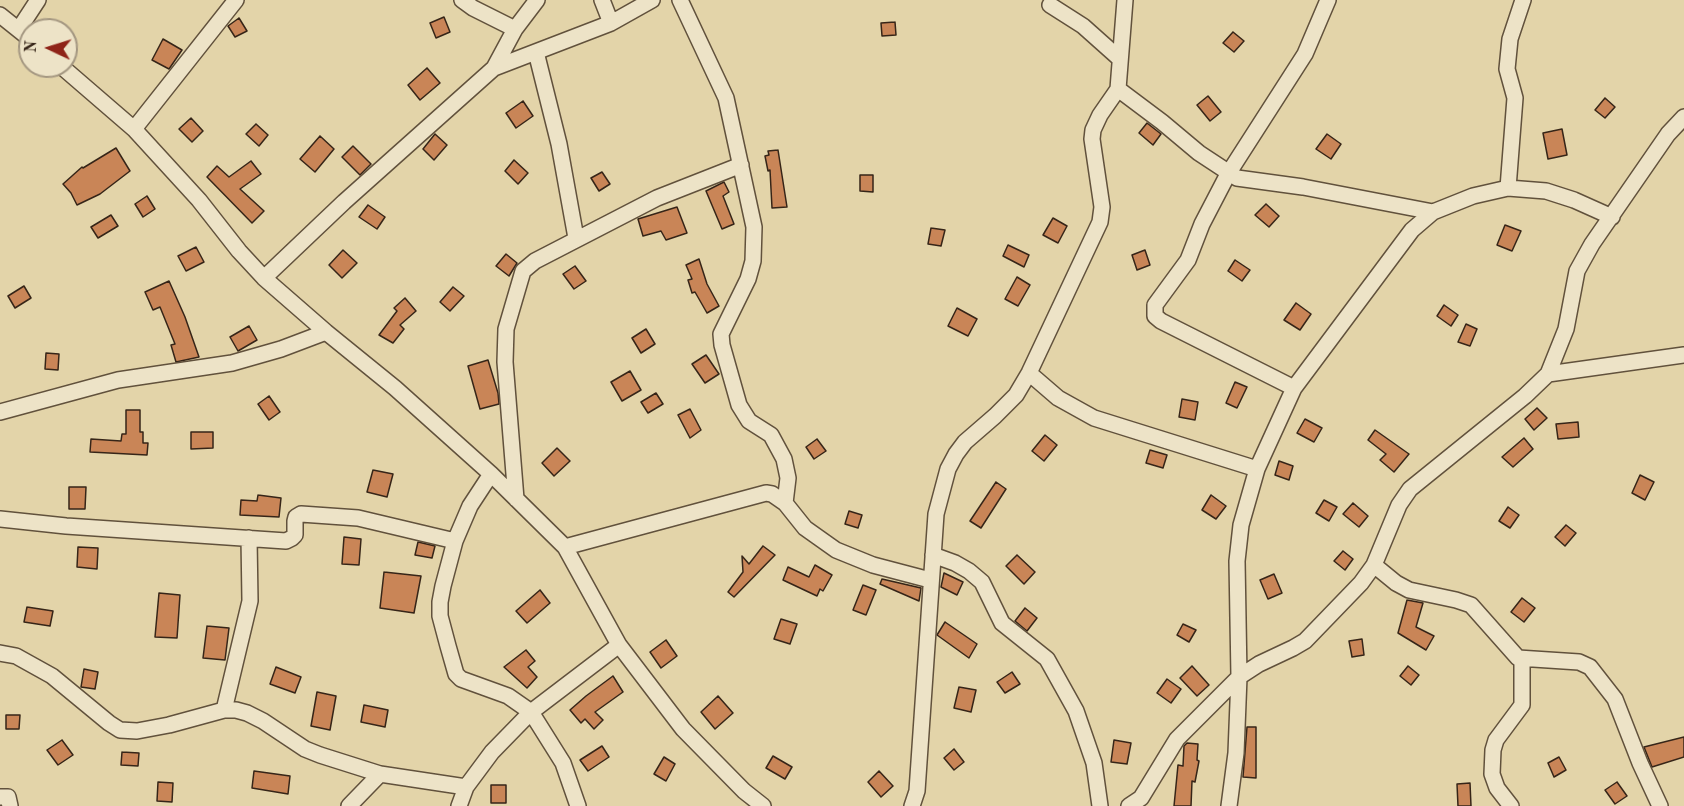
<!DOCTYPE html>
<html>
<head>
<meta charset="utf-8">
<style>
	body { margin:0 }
	#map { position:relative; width:1684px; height:806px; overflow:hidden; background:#e3d4a9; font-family:"Old Standard TT",serif }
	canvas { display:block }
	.north { position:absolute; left:18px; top:18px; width:60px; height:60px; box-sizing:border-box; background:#ede3c7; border:2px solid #a49781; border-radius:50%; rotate:274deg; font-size:16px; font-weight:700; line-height:24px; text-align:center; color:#362518 }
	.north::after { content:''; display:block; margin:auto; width:21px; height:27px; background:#8f2418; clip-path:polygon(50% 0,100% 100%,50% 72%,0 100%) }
</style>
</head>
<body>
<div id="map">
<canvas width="1684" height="806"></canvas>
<div class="north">N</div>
</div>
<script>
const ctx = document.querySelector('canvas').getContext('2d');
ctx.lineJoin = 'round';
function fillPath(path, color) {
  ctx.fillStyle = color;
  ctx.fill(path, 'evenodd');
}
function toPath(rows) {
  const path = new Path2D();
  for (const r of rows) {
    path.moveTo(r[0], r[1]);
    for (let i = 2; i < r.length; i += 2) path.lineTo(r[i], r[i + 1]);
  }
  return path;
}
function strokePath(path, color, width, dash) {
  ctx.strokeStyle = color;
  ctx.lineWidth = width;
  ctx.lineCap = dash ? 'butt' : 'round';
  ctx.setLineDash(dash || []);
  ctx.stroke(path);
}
const building = toPath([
	[444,17,450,32,436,38,430,23,444,17],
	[239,18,247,31,235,37,228,26,239,18],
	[895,22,896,35,882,36,881,23,895,22],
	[1233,32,1244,41,1234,52,1223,43,1233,32],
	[163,39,182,50,169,69,152,60,163,39],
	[427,68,440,83,420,100,408,85,427,68],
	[1208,96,1221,112,1210,121,1197,105,1208,96],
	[1605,98,1615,107,1605,118,1595,110,1605,98],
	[523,101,533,116,516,128,506,113,523,101],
	[191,118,203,131,192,142,179,129,191,118],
	[1147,123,1161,134,1153,145,1139,133,1147,123],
	[256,124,268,135,259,146,246,134,256,124],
	[1562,129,1567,155,1548,159,1543,133,1562,129],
	[435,134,447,145,434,160,423,149,435,134],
	[1327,134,1341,144,1331,159,1316,149,1327,134],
	[320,136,334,149,315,172,300,159,320,136],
	[353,146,371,164,360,175,342,157,353,146],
	[116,148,130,171,100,194,77,205,71,193,63,184,82,167,83,168,116,148],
	[778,150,787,207,772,208,770,170,768,171,765,156,769,155,768,151,778,150],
	[514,160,528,173,518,184,505,171,514,160],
	[251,161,261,174,240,189,264,211,252,223,207,177,217,166,229,177,251,161],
	[602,172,610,184,599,191,591,178,602,172],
	[860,175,873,175,873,192,860,191,860,175],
	[724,182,729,192,723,196,734,224,722,229,706,191,724,182],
	[147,196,155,209,143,217,135,204,147,196],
	[1266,204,1279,216,1269,227,1255,215,1266,204],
	[368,205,385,217,377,229,359,217,368,205],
	[677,207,687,233,666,240,661,231,643,236,638,219,677,207],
	[111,215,118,226,98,238,91,227,111,215],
	[1053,218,1067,226,1058,243,1043,235,1053,218],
	[1505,225,1521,231,1512,251,1497,245,1505,225],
	[931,228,945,230,941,246,928,244,931,228],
	[1008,245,1029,255,1024,267,1003,256,1008,245],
	[196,247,204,262,186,271,178,256,196,247],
	[343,250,357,263,342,278,329,265,343,250],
	[1145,250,1150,265,1137,270,1132,255,1145,250],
	[506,254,517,263,509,276,496,266,506,254],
	[699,259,707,284,719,306,707,313,695,292,692,293,688,280,692,279,686,265,699,259],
	[1235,260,1250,270,1242,281,1228,271,1235,260],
	[575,266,586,281,574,289,563,274,575,266],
	[1017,277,1030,285,1018,306,1005,299,1017,277],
	[169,281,185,317,199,357,176,362,171,345,175,344,160,307,153,310,145,292,169,281],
	[24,286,31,298,15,308,8,296,24,286],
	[453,287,464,296,450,311,440,302,453,287],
	[405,298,416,311,400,325,404,329,393,343,379,335,397,311,394,308,405,298],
	[1296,303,1311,314,1300,330,1284,320,1296,303],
	[1444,305,1458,315,1451,326,1437,316,1444,305],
	[957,308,977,319,968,336,948,326,957,308],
	[1466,324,1477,329,1470,346,1458,342,1466,324],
	[249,326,257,340,238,351,230,337,249,326],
	[646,329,655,344,641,353,632,338,646,329],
	[46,353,59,354,58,370,45,369,46,353],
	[706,355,719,374,705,383,692,364,706,355],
	[488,360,498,393,499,404,480,409,468,366,488,360],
	[630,371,641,390,622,401,611,382,630,371],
	[1235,382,1247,387,1237,408,1226,403,1235,382],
	[656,393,663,404,648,413,641,402,656,393],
	[269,396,280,412,269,420,258,404,269,396],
	[1182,399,1198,402,1195,420,1179,417,1182,399],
	[1537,408,1547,418,1534,430,1525,419,1537,408],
	[690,409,701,430,690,438,678,415,690,409],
	[126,410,140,410,140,432,143,432,143,443,148,443,147,455,90,452,91,439,121,441,122,434,126,434,126,410],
	[1305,419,1322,428,1314,442,1297,433,1305,419],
	[1578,422,1579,437,1558,439,1556,424,1578,422],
	[1375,430,1409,454,1394,472,1380,460,1386,454,1368,440,1375,430],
	[191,432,213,432,213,448,191,449,191,432],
	[1045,435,1057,445,1044,461,1032,451,1045,435],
	[1524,438,1533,449,1513,467,1502,457,1524,438],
	[817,439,826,451,814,459,806,447,817,439],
	[557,448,570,461,554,476,542,463,557,448],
	[1150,450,1167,455,1163,468,1146,463,1150,450],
	[1279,461,1293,466,1289,480,1275,475,1279,461],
	[373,470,393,474,387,497,367,492,373,470],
	[1640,475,1654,482,1645,500,1632,493,1640,475],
	[996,482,1006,489,981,528,970,521,996,482],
	[69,487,86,487,85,509,69,509,69,487],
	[258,495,281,498,279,517,240,515,241,500,257,501,258,495],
	[1211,495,1226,506,1216,519,1202,510,1211,495],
	[1324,500,1337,507,1329,521,1316,513,1324,500],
	[1353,503,1368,516,1359,527,1343,514,1353,503],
	[1508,507,1519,515,1510,528,1499,521,1508,507],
	[849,511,862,515,858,528,845,524,849,511],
	[1566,525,1576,533,1565,546,1555,537,1566,525],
	[344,537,361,539,359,565,342,564,344,537],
	[418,542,435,546,432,558,415,555,418,542],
	[763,546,775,555,734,597,728,592,743,572,742,556,749,564,763,546],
	[78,547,98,548,97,569,77,567,78,547],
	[1343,551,1353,559,1345,570,1334,561,1343,551],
	[1017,555,1035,572,1024,584,1006,566,1017,555],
	[815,565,832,575,823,591,820,589,817,596,783,580,788,567,809,577,815,565],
	[384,572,421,576,414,613,380,608,384,572],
	[944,573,963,582,957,595,941,587,944,573],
	[1274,574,1282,593,1268,599,1260,580,1274,574],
	[882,579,921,588,919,601,880,584,882,579],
	[863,585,876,590,866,615,853,610,863,585],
	[540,590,550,603,527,623,516,611,540,590],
	[159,593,180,595,177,638,155,637,159,593],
	[1522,598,1535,608,1524,622,1511,612,1522,598],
	[1407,600,1423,603,1416,627,1434,636,1426,650,1398,633,1407,600],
	[27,607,53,611,50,626,24,622,27,607],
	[1025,608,1037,618,1027,631,1015,621,1025,608],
	[781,619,797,624,790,644,774,639,781,619],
	[945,622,977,644,969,658,937,635,945,622],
	[1183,624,1196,630,1189,642,1177,635,1183,624],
	[207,626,229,628,225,660,203,658,207,626],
	[1362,639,1364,655,1352,657,1349,641,1362,639],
	[666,640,677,656,661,668,650,652,666,640],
	[526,650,535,661,528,667,537,677,527,688,504,667,526,650],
	[1192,666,1209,685,1197,696,1180,678,1192,666],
	[1408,666,1419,675,1411,685,1400,676,1408,666],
	[276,667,301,677,295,693,270,684,276,667],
	[84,669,98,672,95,689,81,687,84,669],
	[1012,672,1020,684,1005,693,997,682,1012,672],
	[613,676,623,692,595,712,603,720,594,729,585,719,581,723,570,710,586,696,613,676],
	[1167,679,1181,689,1171,703,1157,693,1167,679],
	[959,687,976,690,971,712,954,708,959,687],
	[317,692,336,696,330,730,311,726,317,692],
	[718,696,733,713,715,729,701,712,718,696],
	[364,705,388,710,385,727,361,722,364,705],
	[6,715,20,715,19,729,6,729,6,715],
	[1247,727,1256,727,1256,778,1243,777,1247,727],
	[1684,737,1684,757,1652,767,1644,747,1684,737],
	[62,740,73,755,58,765,47,750,62,740],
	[1114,740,1131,743,1127,764,1111,762,1114,740],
	[1187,743,1198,744,1197,760,1199,761,1195,782,1192,781,1191,806,1174,806,1178,765,1183,766,1184,746,1187,743],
	[602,746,609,757,588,771,580,760,602,746],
	[954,749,964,762,954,770,944,758,954,749],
	[122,752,139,753,138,766,121,765,122,752],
	[773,756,792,767,785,779,766,768,773,756],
	[664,757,675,764,666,781,654,774,664,757],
	[1559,757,1566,770,1554,777,1548,763,1559,757],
	[254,771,290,776,288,794,252,788,254,771],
	[879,771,893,786,881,797,868,782,879,771],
	[158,782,173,783,172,802,157,801,158,782],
	[1617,782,1627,796,1615,804,1605,790,1617,782],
	[1470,783,1471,806,1458,806,1457,784,1470,783],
	[491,785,506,785,506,803,491,803,491,785]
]);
fillPath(building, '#c98557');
strokePath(building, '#362518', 1.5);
const street = toPath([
	[462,0,473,8,515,29],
	[602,0,611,23],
	[680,0,726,98,754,227,753,261,748,279,721,334,722,345,739,405,749,421,771,435,784,459,788,478,785,503],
	[1050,5,1083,26,1120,59],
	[0,15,30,39],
	[19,29,38,0],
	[536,52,559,144,576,238],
	[61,66,134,129,199,200,239,251,264,278,326,332,395,388,491,474,565,547,619,645,683,729,744,791,763,806],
	[494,68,611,23,652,0],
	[1118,89,1162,122,1199,153,1237,178,1303,187,1433,212],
	[134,129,236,0],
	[1508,188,1515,98,1507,69,1510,39,1523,0],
	[264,278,344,202,494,68,515,29,537,0],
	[1029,373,1058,398,1094,418,1257,469],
	[1548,374,1684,355],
	[1294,388,1161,321,1155,316,1155,305,1188,260,1202,224,1228,174,1305,54,1328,0],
	[0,412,118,380,232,363,281,349,326,332],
	[491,474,470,506,455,541,443,586,440,602,440,616,448,646,456,674,461,679,508,696,531,712,563,763,578,806],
	[516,499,505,362,506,329,523,271,535,261,657,198,741,165],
	[0,519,66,526,286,541,292,538,295,535,295,521,296,517,301,514,358,518,455,541],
	[565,547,766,493,772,494,785,503,805,528,836,550,873,565,930,580],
	[933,555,955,563,969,571,982,582,1002,623,1047,659,1076,711,1094,763,1100,806],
	[1374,565,1396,583,1409,590,1456,600,1471,605,1518,658,1579,662,1590,667,1615,699,1640,763,1660,806],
	[0,653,16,656,52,676,109,723,120,730,137,731,169,725,224,710,236,710,247,713,263,721,305,749,320,755,380,774,466,787],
	[224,710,250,601,249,538],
	[0,797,8,797,10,806],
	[349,806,380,774],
	[459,806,466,787,492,752,531,712,619,645],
	[912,806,917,791,936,514,948,469,956,454,965,442,995,416,1016,395,1029,373,1100,222,1102,207,1092,139,1093,130,1100,115,1118,89,1125,0],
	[1129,806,1141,798,1177,739,1239,677,1259,664,1293,648,1305,641,1361,583,1374,565,1399,505,1410,489,1525,396,1548,374,1566,329,1577,271,1592,244,1668,134,1684,117],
	[1229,806,1236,753,1239,677,1237,561,1241,525,1257,469,1294,388,1412,230,1433,212,1473,196,1508,188,1546,191,1574,200,1612,217],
	[1511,806,1497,788,1492,774,1493,750,1496,740,1522,705,1522,659]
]);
strokePath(street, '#61513c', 18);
strokePath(street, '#ede3c7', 15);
</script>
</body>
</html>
